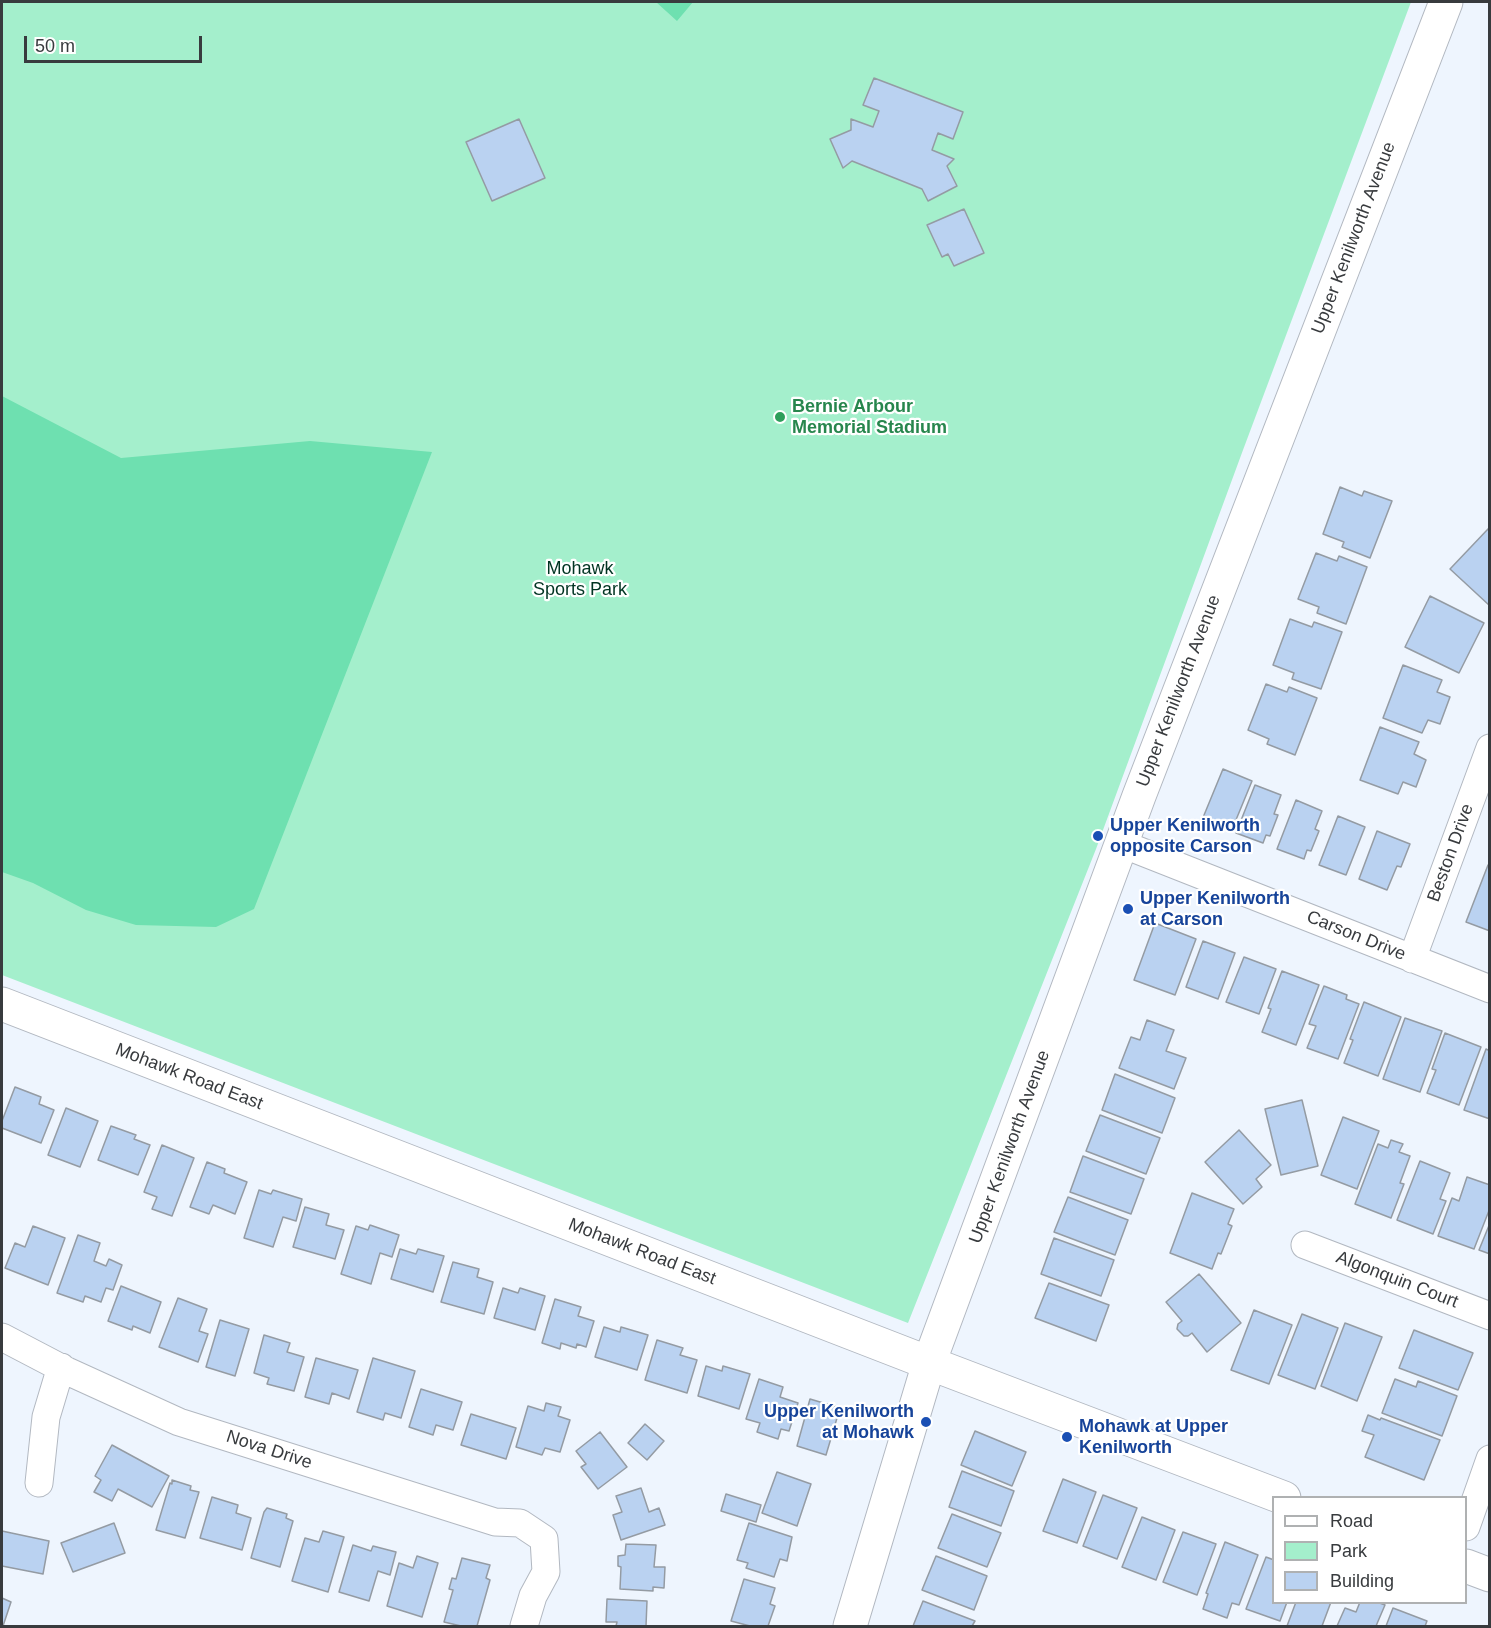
<!DOCTYPE html>
<html>
<head>
<meta charset="utf-8">
<style>
	body { margin:0 }
	#map { position:relative; width:1491px; height:1628px; overflow:hidden; background:#eef5fe; font-family:Helvetica,sans-serif }
	canvas { display:block }
	.frame { position:absolute; inset:0; border:3px solid #383b3e; pointer-events:none }
	.legend { position:absolute; left:1272px; top:1496px; width:195px; height:108px; box-sizing:border-box; background:#fff; border:2px solid #afb1b2; margin:0; padding:8px 10px; list-style:none; font-size:18px; color:#383b3e }
	.legend li { display:flex; align-items:center; gap:12px; height:30px }
	.legend b { width:30px; border:2px solid #afb1b2 }
	.scale { position:absolute; left:24px; top:36px; width:178px; height:27px; box-sizing:border-box; border:3px solid #383b3e; border-top:0; padding-left:8px; font-size:18px; line-height:21px; white-space:nowrap; color:#383b3e; -webkit-text-stroke:4px #fff; paint-order:stroke }
</style>
</head>
<body>
<div id="map">
<canvas width="1491" height="1628"></canvas>
<div class="frame"></div>
<ul class="legend">
<li><b style="height:8px;background:#fff"></b>Road</li>
<li><b style="height:16px;background:#a4efcc"></b>Park</li>
<li><b style="height:16px;background:#bad2f1"></b>Building</li>
</ul>
<div class="scale">50 m</div>
</div>
<script>
const ctx = document.querySelector('canvas').getContext('2d');
ctx.lineJoin = 'round';
function fillPath(path, color) {
  ctx.fillStyle = color;
  ctx.fill(path, 'evenodd');
}
function toPath(rows) {
  const path = new Path2D();
  for (const r of rows) {
    path.moveTo(r[0], r[1]);
    for (let i = 2; i < r.length; i += 2) path.lineTo(r[i], r[i + 1]);
  }
  return path;
}
function strokePath(path, color, width, dash) {
  ctx.strokeStyle = color;
  ctx.lineWidth = width;
  ctx.lineCap = dash ? 'butt' : 'round';
  ctx.setLineDash(dash || []);
  ctx.stroke(path);
}
function write(font, color, halo, rows, align = 'center') {
  ctx.font = font + ' Helvetica,sans-serif';
  ctx.lineWidth = 4.5;
  ctx.setLineDash([]);
  ctx.textBaseline = 'middle';
  ctx.strokeStyle = halo;
  ctx.fillStyle = color;
  for (const [text, x, y, turn = 0] of rows) {
    ctx.save();
    ctx.translate(x, y);
    ctx.rotate((+turn || 0) * Math.PI / 180);
    ctx.textAlign = isNaN(turn) ? turn : align;
    if (halo) ctx.strokeText(text, 0, 0);
    ctx.fillText(text, 0, 0);
    ctx.restore();
  }
}
fillPath(toPath([
	[2,2,1411,2,1243,450,1096,849,908,1323,2,975]
]), '#a4efcc');
fillPath(toPath([
	[656,2,693,2,677,21],
	[2,396,121,458,310,441,432,452,254,909,216,927,136,925,86,910,33,883,2,872]
]), '#6ee0b0');
const building = toPath([
	[874,78,963,112,953,139,938,133,932,150,954,159,947,166,957,186,928,201,922,189,852,161,843,168,830,139,851,130,851,119,873,127,879,111,863,105,874,78],
	[519,119,545,178,492,201,466,142,519,119],
	[964,209,984,253,954,266,948,254,942,257,927,225,964,209],
	[1340,487,1362,496,1364,491,1392,501,1370,558,1342,547,1344,542,1323,534,1340,487],
	[1488,529,1490,531,1490,606,1450,569,1488,529],
	[1316,553,1337,561,1339,556,1367,567,1346,624,1317,613,1319,607,1298,599,1316,553],
	[1430,596,1484,623,1459,673,1405,647,1430,596],
	[1290,619,1312,627,1314,622,1342,632,1321,689,1292,679,1294,673,1273,665,1290,619],
	[1403,665,1442,680,1437,692,1450,697,1440,724,1428,720,1422,733,1383,718,1403,665],
	[1266,684,1287,692,1289,687,1317,698,1295,755,1267,744,1269,739,1248,730,1266,684],
	[1380,727,1419,742,1414,754,1426,760,1416,787,1403,782,1398,794,1360,780,1380,727],
	[1223,769,1252,781,1231,832,1202,820,1223,769],
	[1255,785,1281,795,1274,814,1278,815,1270,836,1266,835,1263,843,1236,833,1255,785],
	[1296,800,1322,811,1315,829,1319,831,1311,851,1307,850,1304,859,1277,849,1296,800],
	[1338,816,1365,827,1346,875,1319,865,1338,816],
	[1377,831,1410,844,1401,867,1397,866,1387,890,1359,879,1377,831],
	[1488,865,1490,866,1490,931,1466,922,1488,865],
	[1155,923,1196,939,1175,995,1134,980,1155,923],
	[1203,941,1235,953,1218,999,1186,987,1203,941],
	[1244,957,1276,969,1259,1014,1226,1002,1244,957],
	[1282,971,1319,985,1296,1045,1262,1032,1271,1009,1268,1008,1282,971],
	[1324,986,1347,995,1346,999,1359,1004,1338,1059,1307,1048,1316,1026,1309,1024,1324,986],
	[1364,1002,1401,1017,1378,1076,1344,1063,1353,1040,1350,1039,1364,1002],
	[1405,1018,1442,1031,1420,1092,1383,1079,1405,1018],
	[1147,1020,1174,1030,1166,1051,1186,1058,1174,1089,1119,1068,1131,1037,1140,1040,1147,1020],
	[1445,1033,1481,1047,1459,1105,1427,1093,1436,1070,1432,1069,1445,1033],
	[1486,1049,1490,1051,1490,1119,1464,1110,1486,1049],
	[1115,1074,1175,1098,1162,1133,1102,1110,1115,1074],
	[15,1087,41,1097,39,1104,54,1110,41,1143,2,1128,2,1121,15,1087],
	[1302,1100,1318,1166,1281,1175,1265,1109,1302,1100],
	[66,1108,98,1121,80,1167,48,1155,66,1108],
	[1100,1115,1160,1138,1146,1174,1086,1151,1100,1115],
	[1343,1117,1379,1131,1357,1189,1321,1175,1343,1117],
	[111,1126,136,1135,134,1139,150,1145,138,1175,98,1160,111,1126],
	[1239,1130,1271,1165,1256,1179,1262,1187,1243,1204,1205,1162,1239,1130],
	[1391,1140,1403,1144,1399,1152,1410,1156,1400,1183,1404,1184,1391,1218,1355,1204,1378,1144,1388,1148,1391,1140],
	[162,1145,194,1158,172,1216,152,1209,157,1197,144,1192,162,1145],
	[1083,1156,1144,1179,1131,1214,1070,1192,1083,1156],
	[1420,1161,1450,1173,1440,1199,1446,1201,1433,1234,1397,1220,1420,1161],
	[207,1162,225,1169,224,1173,247,1182,235,1214,213,1205,209,1214,190,1207,207,1162],
	[1467,1177,1490,1185,1490,1208,1474,1249,1438,1236,1452,1198,1459,1201,1467,1177],
	[259,1190,271,1194,273,1190,302,1199,296,1221,283,1217,273,1247,244,1238,259,1190],
	[1192,1193,1234,1209,1228,1224,1232,1226,1221,1254,1218,1253,1212,1269,1170,1253,1192,1193],
	[1068,1197,1128,1220,1115,1255,1054,1232,1068,1197],
	[305,1207,329,1214,326,1225,344,1230,335,1259,293,1247,305,1207],
	[1490,1223,1490,1254,1479,1250,1490,1223],
	[370,1225,399,1235,392,1257,380,1253,371,1284,341,1274,356,1226,368,1230,370,1225],
	[33,1226,65,1238,48,1285,5,1268,15,1243,25,1247,33,1226],
	[78,1235,100,1243,94,1261,106,1266,109,1259,122,1265,113,1290,106,1288,101,1302,85,1296,83,1302,57,1293,78,1235],
	[1054,1238,1114,1260,1101,1296,1041,1274,1054,1238],
	[400,1249,416,1254,418,1249,444,1256,433,1292,391,1279,400,1249],
	[453,1262,479,1269,477,1277,493,1282,484,1314,441,1302,453,1262],
	[1199,1274,1241,1323,1207,1352,1192,1333,1188,1336,1184,1336,1177,1329,1178,1324,1182,1321,1166,1302,1199,1274],
	[1049,1283,1109,1305,1096,1341,1035,1318,1049,1283],
	[121,1286,161,1302,150,1333,133,1326,132,1330,108,1321,121,1286],
	[503,1288,518,1293,520,1288,545,1296,535,1330,494,1318,503,1288],
	[178,1298,207,1309,199,1331,208,1334,198,1362,159,1347,178,1298],
	[555,1299,581,1307,578,1316,594,1321,586,1347,577,1344,576,1348,561,1343,560,1349,542,1343,555,1299],
	[1254,1310,1292,1325,1269,1384,1231,1370,1254,1310],
	[1302,1314,1338,1328,1315,1389,1278,1375,1302,1314],
	[220,1320,249,1329,235,1376,206,1367,220,1320],
	[1345,1323,1382,1337,1357,1401,1321,1386,1345,1323],
	[604,1327,620,1332,621,1327,648,1335,637,1370,595,1357,604,1327],
	[1414,1330,1473,1353,1458,1390,1399,1368,1414,1330],
	[264,1335,290,1343,287,1352,304,1357,294,1391,267,1384,269,1378,254,1373,264,1335],
	[657,1340,683,1348,680,1355,697,1360,687,1393,645,1380,657,1340],
	[316,1358,358,1370,349,1399,332,1393,329,1404,305,1397,316,1358],
	[373,1358,415,1371,401,1418,385,1413,383,1420,357,1412,373,1358],
	[706,1366,722,1371,723,1366,750,1374,739,1409,698,1396,706,1366],
	[759,1379,783,1387,780,1397,798,1403,789,1431,781,1429,778,1439,757,1432,760,1423,746,1419,759,1379],
	[1395,1379,1416,1387,1418,1381,1457,1396,1442,1436,1382,1413,1395,1379],
	[421,1389,462,1402,453,1430,436,1425,433,1435,409,1427,421,1389],
	[810,1399,840,1408,826,1455,797,1446,810,1399],
	[546,1403,561,1407,558,1416,570,1420,560,1452,545,1448,542,1455,516,1447,528,1406,544,1411,546,1403],
	[471,1414,516,1428,506,1459,461,1445,471,1414],
	[1368,1415,1380,1420,1381,1418,1440,1440,1424,1480,1365,1457,1374,1435,1362,1431,1368,1415],
	[645,1424,664,1441,647,1460,628,1443,645,1424],
	[975,1431,1026,1452,1012,1486,961,1465,975,1431],
	[600,1432,627,1467,598,1489,581,1467,586,1464,576,1451,600,1432],
	[112,1445,169,1476,152,1507,118,1489,112,1501,94,1492,101,1480,95,1476,112,1445],
	[962,1471,1014,1491,1001,1526,949,1507,962,1471],
	[777,1472,811,1484,797,1526,762,1513,777,1472],
	[1063,1479,1096,1492,1077,1543,1043,1531,1063,1479],
	[172,1480,191,1486,190,1490,199,1492,185,1538,156,1530,170,1483,172,1484,172,1480],
	[641,1488,649,1512,659,1508,665,1525,621,1540,613,1515,622,1512,616,1496,641,1488],
	[726,1494,761,1505,756,1522,721,1511,726,1494],
	[1103,1495,1137,1508,1117,1559,1083,1546,1103,1495],
	[212,1497,238,1505,236,1513,251,1518,242,1550,200,1538,212,1497],
	[267,1508,287,1514,286,1518,293,1521,280,1567,251,1558,264,1512,267,1508],
	[952,1514,1001,1533,987,1567,938,1548,952,1514],
	[1142,1517,1175,1530,1156,1580,1122,1567,1142,1517],
	[114,1523,125,1553,73,1572,61,1543,114,1523],
	[749,1523,792,1537,787,1561,780,1559,774,1577,746,1568,748,1563,737,1560,749,1523],
	[2,1531,49,1541,43,1574,2,1566,2,1531],
	[323,1531,344,1537,328,1592,292,1581,305,1538,319,1542,323,1531],
	[1183,1532,1216,1544,1197,1595,1163,1582,1183,1532],
	[1225,1542,1258,1555,1239,1605,1232,1603,1227,1618,1203,1609,1208,1594,1206,1593,1225,1542],
	[626,1544,656,1545,654,1567,665,1567,664,1588,653,1587,653,1591,620,1589,621,1567,618,1566,618,1556,625,1555,626,1544],
	[353,1545,371,1551,373,1546,396,1552,390,1575,378,1571,369,1601,339,1592,353,1545],
	[417,1556,438,1563,422,1617,387,1606,399,1563,413,1568,417,1556],
	[936,1556,987,1576,974,1610,922,1590,936,1556],
	[1266,1557,1274,1560,1274,1602,1287,1602,1280,1621,1246,1609,1266,1557],
	[462,1558,490,1565,486,1578,490,1580,477,1626,461,1626,444,1622,453,1590,449,1589,452,1578,456,1579,462,1558],
	[744,1579,775,1588,770,1604,775,1606,768,1626,750,1626,731,1621,744,1579],
	[2,1598,11,1602,3,1626,2,1626,2,1598],
	[607,1599,647,1601,646,1626,616,1626,617,1622,606,1622,607,1599],
	[923,1601,975,1621,972,1626,913,1626,923,1601],
	[1296,1602,1331,1602,1322,1626,1287,1626,1296,1602],
	[1360,1602,1377,1602,1385,1605,1376,1626,1337,1626,1345,1608,1356,1612,1360,1602],
	[1393,1608,1427,1621,1425,1626,1386,1626,1393,1608]
]);
fillPath(building, '#bad2f1');
strokePath(building, '#949ba3', 1.5);
const minor = toPath([
	[1122,844,1490,989],
	[1412,959,1490,748],
	[1305,1245,1490,1316],
	[2,1337,67,1371,179,1422,495,1522,520,1523,544,1539,546,1572,533,1596,524,1626],
	[39,1483,46,1417,61,1367],
	[1466,1527,1490,1459]
]);
const tertiary = toPath([
	[850,1626,929,1363,1139,796,1446,2]
]);
const secondary = toPath([
	[2,1004,929,1363,1284,1498],
	[1466,1566,1490,1575]
]);
strokePath(minor, '#b2b8c1', 29);
strokePath(tertiary, '#b2b8c1', 35);
strokePath(secondary, '#b2b8c1', 35);
strokePath(minor, '#fff', 27);
strokePath(tertiary, '#fff', 33);
strokePath(secondary, '#fff', 33);
for (const [x, y, r, color] of [
	[780,417,6,"#2e9e5b"],
	[1098,836,6,"#1a4fb4"],
	[1128,909,6,"#1a4fb4"],
	[926,1422,6,"#1a4fb4"],
	[1067,1437,6,"#1a4fb4"]
]) {
  const dot = new Path2D();
  dot.arc(x, y, r, 0, 2 * Math.PI);
  ctx.fillStyle = color;
  ctx.fill(dot);
  strokePath(dot, '#fff', 2);
}
write('18px', '#383b3e', '#fff', [
	["Upper Kenilworth Avenue",1354,238,-69],
	["Upper Kenilworth Avenue",1179,691,-69],
	["Beston Drive",1451,853,-70],
	["Carson Drive",1356,936,22],
	["Mohawk Road East",189,1077,21],
	["Upper Kenilworth Avenue",1010,1147,-70],
	["Mohawk Road East",642,1252,21],
	["Algonquin Court",1397,1280,21],
	["Nova Drive",269,1450,18]
]);
write('bold 18px', '#27864d', '#fff', [
	["Bernie Arbour",792,407],
	["Memorial Stadium",792,428]
], 'left');
write('18px', '#003422', '#fff', [
	["Mohawk",580,569],
	["Sports Park",580,590]
]);
write('bold 18px', '#164399', '#fff', [
	["Upper Kenilworth",1110,826],
	["opposite Carson",1110,847],
	["Upper Kenilworth",1140,899],
	["at Carson",1140,920],
	["Upper Kenilworth",914,1412,"right"],
	["at Mohawk",914,1433,"right"],
	["Mohawk at Upper",1079,1427],
	["Kenilworth",1079,1448]
], 'left');
</script>
</body>
</html>
